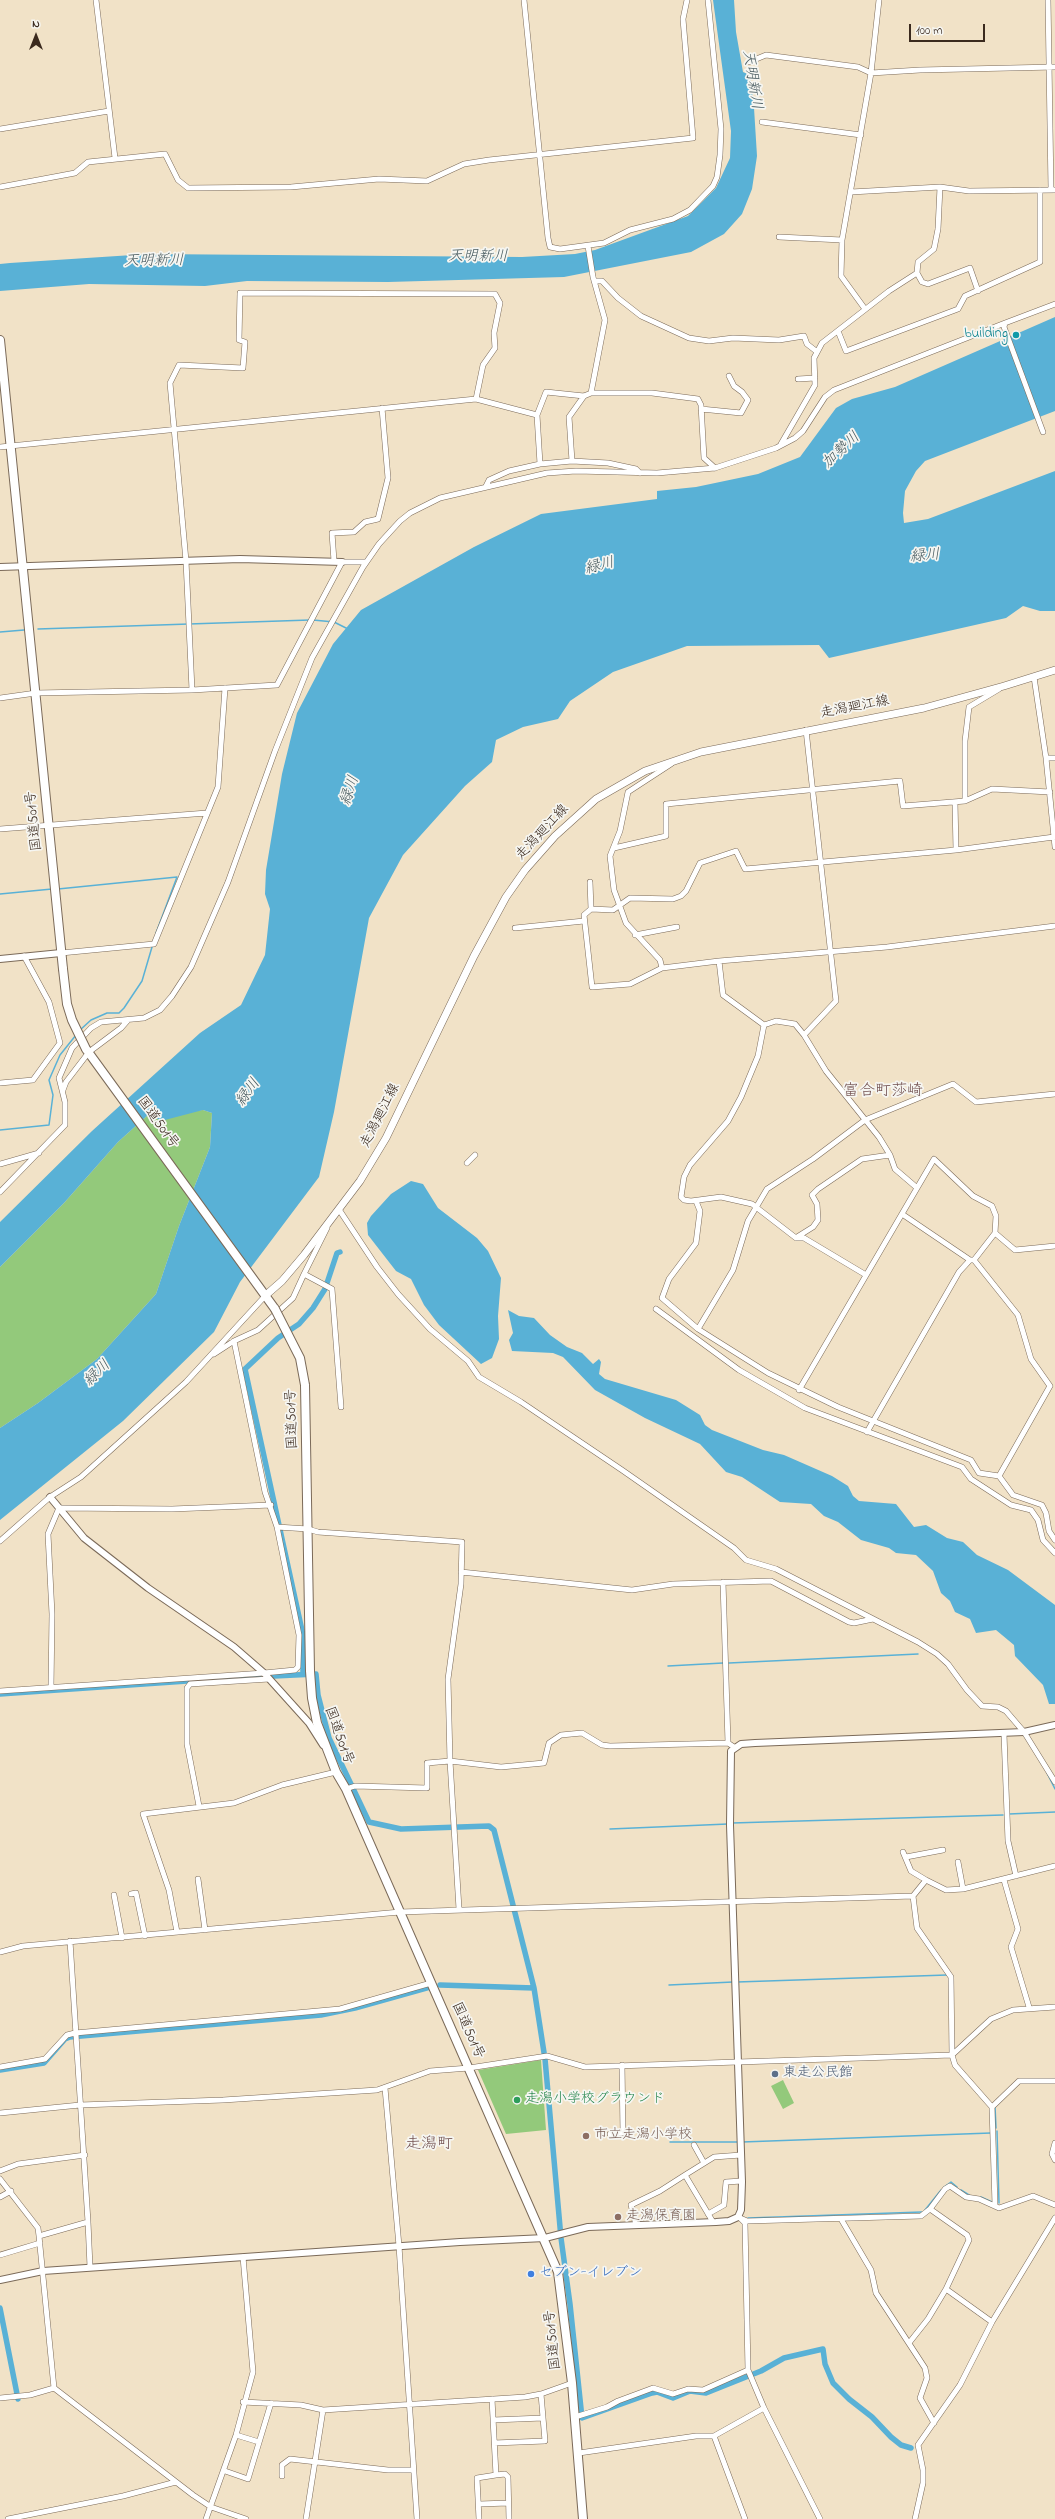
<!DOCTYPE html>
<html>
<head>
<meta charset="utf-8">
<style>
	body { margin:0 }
	#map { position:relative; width:1055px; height:2519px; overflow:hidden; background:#f1e2c7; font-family:"Indie Flower",sans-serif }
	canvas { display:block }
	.north { position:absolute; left:16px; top:16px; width:40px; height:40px; -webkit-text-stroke:3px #f6f6f2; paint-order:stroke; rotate:0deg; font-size:11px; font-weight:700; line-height:16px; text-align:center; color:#3b2a1e }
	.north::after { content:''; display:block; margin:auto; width:14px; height:18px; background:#3b2a1e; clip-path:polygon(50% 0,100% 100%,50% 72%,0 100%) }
	.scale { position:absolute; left:909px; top:24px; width:76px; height:18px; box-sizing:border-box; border:2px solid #3b2a1e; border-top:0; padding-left:5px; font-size:12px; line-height:14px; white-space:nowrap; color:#3b2a1e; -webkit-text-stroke:3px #f6f6f2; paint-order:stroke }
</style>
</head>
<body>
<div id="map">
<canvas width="1055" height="2519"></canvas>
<div class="north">N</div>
<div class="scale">100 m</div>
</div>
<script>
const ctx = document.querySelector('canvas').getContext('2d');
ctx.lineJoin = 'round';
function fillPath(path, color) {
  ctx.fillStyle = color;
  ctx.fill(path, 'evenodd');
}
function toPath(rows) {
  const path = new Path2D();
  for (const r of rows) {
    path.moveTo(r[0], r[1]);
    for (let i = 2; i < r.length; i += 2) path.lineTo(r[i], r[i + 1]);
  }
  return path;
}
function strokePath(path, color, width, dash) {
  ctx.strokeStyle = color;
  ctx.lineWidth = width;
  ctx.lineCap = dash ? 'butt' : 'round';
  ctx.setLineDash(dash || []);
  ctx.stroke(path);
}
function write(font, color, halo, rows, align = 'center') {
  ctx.font = font + ' "Indie Flower","Klee One",sans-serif';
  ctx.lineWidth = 3.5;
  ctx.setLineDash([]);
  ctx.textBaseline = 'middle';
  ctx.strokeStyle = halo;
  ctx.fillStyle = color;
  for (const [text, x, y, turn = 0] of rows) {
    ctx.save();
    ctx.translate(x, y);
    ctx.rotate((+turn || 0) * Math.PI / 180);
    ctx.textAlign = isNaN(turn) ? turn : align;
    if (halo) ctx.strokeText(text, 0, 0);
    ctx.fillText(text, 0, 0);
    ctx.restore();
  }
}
fillPath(toPath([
	[203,1110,212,1113,210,1147,179,1226,156,1294,97,1359,38,1403,0,1428,0,1267,64,1203,118,1142,149,1114],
	[541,2060,546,2130,506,2134,478,2070],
	[783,2080,794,2103,783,2109,771,2086]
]), '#93c97b');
fillPath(toPath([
	[713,0,734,0,736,32,743,72,750,75,754,108,757,156,752,189,742,214,724,234,691,252,564,277,388,282,247,281,205,286,89,284,0,291,0,264,10,263,148,254,522,257,575,254,595,250,688,216,716,188,730,158,731,131],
	[1055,317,1055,411,925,461,916,471,905,491,903,513,904,523,928,519,1055,471,1055,611,1040,611,1023,606,1006,618,829,658,819,645,687,646,613,672,570,701,558,719,523,727,496,740,492,762,465,786,403,855,369,918,334,1112,319,1177,240,1282,214,1332,123,1421,0,1520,0,1428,38,1403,97,1359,156,1294,179,1226,210,1147,212,1113,203,1110,161,1121,149,1114,118,1142,64,1203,0,1267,0,1222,92,1131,200,1033,241,1005,265,955,270,909,265,894,266,870,282,774,297,713,333,644,361,610,474,547,541,514,657,499,657,491,696,487,758,474,800,457,836,408,852,399,895,387],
	[411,1181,423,1184,438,1208,477,1238,488,1251,501,1278,498,1316,499,1339,492,1358,481,1364,439,1325,424,1305,411,1279,396,1271,368,1235,367,1223,371,1216,391,1194],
	[508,1310,519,1316,534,1318,550,1335,567,1347,582,1353,593,1364,599,1359,601,1362,599,1374,605,1379,676,1400,700,1415,705,1425,712,1430,763,1450,784,1455,832,1476,848,1486,853,1496,859,1501,896,1504,914,1527,926,1525,947,1538,963,1542,977,1555,1008,1570,1055,1605,1055,1704,1049,1704,1043,1685,1015,1656,1014,1645,996,1630,976,1633,970,1619,955,1612,950,1601,941,1593,933,1571,916,1555,896,1553,889,1548,861,1540,838,1522,824,1516,811,1504,780,1502,742,1477,726,1472,700,1444,645,1418,595,1390,563,1357,553,1353,512,1351,509,1340,513,1333]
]), '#59b1d6');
strokePath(toPath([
	[313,620,334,622,348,629],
	[38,629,310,620],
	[0,632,24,630],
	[58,889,177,877,156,933],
	[0,894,52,889],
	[80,1030,91,1020,107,1013,119,1013,124,1008,142,981,152,947],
	[0,1130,49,1125,53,1095,49,1080,60,1055,76,1035],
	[729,1663,918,1654],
	[668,1666,723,1663],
	[1047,1773,1055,1789],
	[1009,1814,1055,1812],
	[732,1823,1003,1815],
	[610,1829,728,1824],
	[737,1982,947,1975],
	[669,1985,733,1982],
	[995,2106,996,2128],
	[997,2131,999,2203],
	[670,2142,738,2142],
	[742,2142,991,2133],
	[944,2187,951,2182,957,2187],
	[961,2190,969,2195],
	[981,2197,992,2202],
	[925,2210,941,2190],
	[748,2218,922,2212]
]), '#59b1d6', 1.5);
strokePath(toPath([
	[303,1674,303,1635,245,1369,278,1338,299,1324,313,1308,325,1289,337,1253,340,1252],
	[274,1676,316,1674,318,1695,329,1738,369,1822,401,1829,489,1826,494,1830,534,1988,545,2059,561,2238,570,2304,582,2418,652,2393,657,2392,673,2398,690,2391,706,2393,761,2371,784,2358,823,2349,825,2364,833,2383,849,2399,872,2417,891,2437,901,2445,911,2448],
	[0,1694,259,1676],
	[440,1985,534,1988],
	[0,2070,44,2063,65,2039,70,2037,321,2015,355,2008,430,1987],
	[0,2308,18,2399]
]), '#59b1d6', 5.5);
const minor = toPath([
	[96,0,115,158],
	[524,0,548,238,550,247,560,249,604,243,630,230,673,219,690,210,713,186,717,177,720,155,721,129,708,0],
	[1048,0,1051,189],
	[749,62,766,55,858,67,871,73,920,70,1055,67],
	[762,122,861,135],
	[0,129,109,111],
	[0,187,75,173,88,162,165,154,178,180,188,188,291,187,379,179,427,181,464,164,489,160,693,138,683,19,687,0],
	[851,192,940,187,969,191,1055,190],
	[779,237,842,240],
	[588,246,593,277,605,320,591,393],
	[917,273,922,282,928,284,970,268,978,291],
	[594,281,602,281,618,298,641,316,689,338,709,341,733,338,779,340,804,336,807,344,816,351],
	[865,309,841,276,842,240,871,73,879,0],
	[838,331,846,351,958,309,965,296,1040,262,1040,190],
	[798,379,815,378],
	[701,409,741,413,748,400,742,392,734,386,729,376],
	[1043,432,1004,327,1005,323,1055,304],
	[781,444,815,385,814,358,822,343,889,291,917,273,918,262,934,249,938,229,940,187],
	[0,447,476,399,537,415],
	[572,461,569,417,584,396],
	[540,464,572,461,608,463,636,469,640,473],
	[486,486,489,480,509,471,540,464,537,415,546,392,584,396,591,393,652,393,698,399,701,405,704,458,715,468],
	[334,561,332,533,354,532,365,522,378,519,388,478,382,408],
	[1034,677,1046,758,1055,847],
	[192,690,186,561,170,383,179,365,243,368,245,342,239,340,240,293,495,294,500,303,494,333,495,348,483,365,476,399],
	[0,698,36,693,192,690,277,685,342,562,366,562],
	[1046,758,1055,758],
	[965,801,965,741,969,707,999,689],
	[955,802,956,850],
	[0,829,207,813],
	[1054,837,956,850,745,869,736,851,700,863,686,891,681,896,673,899,630,898,613,910,591,909,584,915,592,987,630,984,662,968,719,961,887,947,1055,926],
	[614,848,666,836,666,804,900,781,903,806,965,801,992,789,1050,792],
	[590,882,591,909],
	[515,928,584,921],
	[635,935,677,927],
	[61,953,154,944,218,787,225,688],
	[719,961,723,995,764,1025],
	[662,968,660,960,626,923,614,890,610,856,620,831,628,792,671,764],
	[764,1025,758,1056,741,1097,728,1121,690,1165,684,1177,681,1197,684,1200,691,1201,721,1197,752,1204,796,1238,804,1238,866,1275],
	[764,1025,776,1021,795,1024,804,1035,826,1071,879,1137,890,1155,895,1169,916,1187],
	[804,1035,836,1001,806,730],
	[0,1083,33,1080,60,1043,49,1002,24,956],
	[63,1090,66,1082,89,1052,121,1028,128,1020],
	[467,1163,475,1155],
	[0,1164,39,1153],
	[0,1192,65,1125,65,1102,59,1078,72,1048,91,1028,101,1022,144,1018,160,1010,172,996,191,967,228,882,275,751,312,658,363,567,379,544,400,521,410,513,440,498,547,473,576,471,657,473,715,468,776,448,795,438,803,431,825,397,834,390,1005,323],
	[696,1201,700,1211,696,1243,669,1279,662,1298,698,1329,768,1373,838,1407,971,1460,979,1473,999,1476,1013,1495,1042,1505,1046,1513,1049,1531,1055,1540],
	[340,1211,377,1267,398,1294,430,1329,468,1361,479,1377,521,1402,622,1470,734,1548,746,1560,776,1569,918,1642,937,1654,948,1664,967,1690,982,1706,998,1707,1006,1711,1024,1732,1055,1782],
	[902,1214,970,1260,974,1260,1018,1315,1031,1359,1050,1386],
	[797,1237,813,1227,818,1220,817,1204,812,1195,818,1189,862,1159,890,1155],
	[974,1260,995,1233],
	[304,1274,327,1228],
	[656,1309,739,1370,805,1408,962,1467,971,1479,1011,1505,1031,1510,1038,1520,1043,1540,1055,1553],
	[698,1329,733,1270,748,1221,767,1189,813,1159,865,1120,953,1084,976,1102,1055,1094],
	[214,1354,234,1341,258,1330,293,1298,304,1274,332,1289,341,1407],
	[799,1390,934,1159,973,1196,992,1206,996,1216,995,1233,1015,1250,1055,1246],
	[867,1432,959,1272,970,1260],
	[999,1476,1050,1386],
	[277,1527,308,1529,318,1532,462,1542,461,1584,448,1679,450,1761,459,1909],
	[0,1541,50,1497,81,1477,186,1382,266,1295],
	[461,1572,632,1590,673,1584,771,1581,849,1622,854,1623,873,1619],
	[723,1582,728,1743],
	[51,1687,52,1614,48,1534,59,1508,172,1509,271,1505],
	[0,1691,264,1673,295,1670,298,1667,299,1635,277,1527,265,1492,234,1341],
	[1004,1734,1008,1841,1016,1876],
	[346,1789,355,1786,427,1788,427,1763,450,1761,501,1767,544,1763,549,1743,561,1735,582,1733,602,1745,610,1746,728,1743,734,1747],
	[199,1806,187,1744,187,1688,190,1684,269,1679],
	[903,1852,911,1871,926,1880],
	[906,1857,943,1850],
	[958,1862,963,1889],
	[198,1879,205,1930],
	[1004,1880,1018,1929,1011,1947,1029,2007],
	[131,1894,136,1893,145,1936],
	[114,1895,122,1938],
	[177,1932,169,1890,143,1814,234,1803,282,1785,336,1772],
	[70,1941,88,2222,39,2236,54,2388,193,2495,211,2507,246,2519],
	[0,1952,23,1946,400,1912,913,1896],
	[0,2067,45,2059,67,2035,75,2033,340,2009,431,1983],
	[385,2088,399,2246,417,2519],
	[992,2107,1019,2081,1055,2081],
	[0,2113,80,2105,223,2100,377,2090,430,2071,469,2068,547,2056,585,2067,952,2055,991,2019,1013,2010,1055,2007],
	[610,2134,623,2133,622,2065],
	[1055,2143,1052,2154,1055,2160],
	[694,2145,704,2163],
	[0,2171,18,2164,85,2155],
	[685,2175,714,2157,741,2155],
	[0,2179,38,2228,39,2236],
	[0,2197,11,2191],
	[995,2205,992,2107,955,2065,952,2055,951,1977,917,1928,913,1896,926,1880,946,1890,963,1889,1055,1866],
	[708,2214,724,2205,726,2182,742,2181],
	[738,2217,747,2221,921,2216,930,2209,945,2189,950,2186,966,2197,979,2199,999,2208,1033,2196,1055,2205],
	[741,2219,745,2223,748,2370,764,2408,820,2519],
	[841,2219,871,2270,876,2293,925,2368,927,2378,920,2398,934,2423],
	[88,2222,90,2267],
	[636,2225,631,2205,660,2191,685,2175,713,2222],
	[0,2255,40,2243],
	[946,2289,992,2322],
	[909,2343,928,2319,946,2289,969,2240,967,2235,930,2209],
	[0,2398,30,2395,54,2388],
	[243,2402,301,2405,323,2410,525,2397,541,2394,572,2383],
	[575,2417,607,2407,618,2401,653,2388,673,2394,688,2389,703,2390,748,2370],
	[493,2420,543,2418],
	[236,2435,259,2442],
	[714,2436,764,2408],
	[494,2443,545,2441,541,2394],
	[579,2453,696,2436,714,2436,745,2519],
	[225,2471,248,2479,271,2403],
	[496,2475,505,2474,508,2477,509,2519],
	[282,2476,282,2465,290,2459,388,2470,413,2470],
	[480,2504,508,2503],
	[8,2519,123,2496,176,2482],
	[206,2519,236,2435,253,2372,243,2257],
	[306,2519,323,2410],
	[479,2519,477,2478,496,2475,492,2399],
	[915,2519,923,2483,923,2470,918,2445,960,2385,992,2322,1055,2218]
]);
const tertiary = toPath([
	[0,567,240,559,342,562],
	[0,959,61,953],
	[50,1497,84,1538,148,1588,234,1647,264,1673,309,1723,323,1745],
	[0,2280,43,2271,460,2242,545,2238,588,2227,716,2222,729,2221,738,2217,741,2210,742,2182,730,1825,731,1751,741,1744,755,1743,1024,1732,1055,1725]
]);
const secondary = toPath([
	[266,1295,282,1281,304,1255,360,1181,386,1138,474,956,506,897,525,870,555,836,596,799,645,771,701,752,924,708,1004,686,1055,670]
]);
const trunk = toPath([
	[0,340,63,969],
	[86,1049,275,1309],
	[305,1385,310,1671,312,1698,317,1723,336,1772,346,1789,558,2272,572,2383,583,2519]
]);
strokePath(minor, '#7b6a59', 6);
strokePath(tertiary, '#7b6a59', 8);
strokePath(secondary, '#7b6a59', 8);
strokePath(trunk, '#7b6a59', 10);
strokePath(minor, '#fff', 5);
strokePath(tertiary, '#fff', 6);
strokePath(secondary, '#fff', 7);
strokePath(trunk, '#fff', 8);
const trunkBridge = toPath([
	[63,969,67,1004,72,1020,86,1049],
	[275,1309,300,1358,305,1385]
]);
strokePath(trunkBridge, '#7b6a59', 10, []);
strokePath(trunkBridge, '#fff', 8);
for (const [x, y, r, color] of [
	[1016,335,4,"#0f9aa8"],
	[775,2074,4,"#5c6f8a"],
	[517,2100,4,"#2e9e5b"],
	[586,2136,4,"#8d6e63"],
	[618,2217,4,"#8d6e63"],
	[531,2274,4,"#3f7fe0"]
]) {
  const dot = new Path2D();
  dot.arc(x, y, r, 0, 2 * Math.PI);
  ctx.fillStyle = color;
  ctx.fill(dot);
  strokePath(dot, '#f6f6f2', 1.5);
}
write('14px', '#0d838f', '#f6f6f2', [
	["building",1008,335]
], 'right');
write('14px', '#3b2a1e', '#f6f6f2', [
	["走潟廻江線",855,708,-11],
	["国道501号",35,821,-96],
	["走潟廻江線",543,833,-47],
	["走潟廻江線",381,1116,-63],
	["国道501号",157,1123,54],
	["国道501号",293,1419,-92],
	["国道501号",338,1736,70],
	["国道501号",467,2031,66],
	["国道501号",554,2340,-96]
]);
write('14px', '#4e5e75', '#f6f6f2', [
	["東走公民館",783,2074]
], 'left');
write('14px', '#27864d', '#f6f6f2', [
	["走潟小学校グラウンド",525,2100]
], 'left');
write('14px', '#785e54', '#f6f6f2', [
	["市立走潟小学校",594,2136],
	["走潟保育園",626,2217]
], 'left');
write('14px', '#366cbe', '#f6f6f2', [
	["セブン-イレブン",539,2274]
], 'left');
write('italic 15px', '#46595e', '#f6f6f2', [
	["天明新川",751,80,81],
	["天明新川",478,258],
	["天明新川",154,262,-1],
	["加勢川",842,451,-43],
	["緑川",925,557,-5],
	["緑川",600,567,-14],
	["緑川",351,791,-71],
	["緑川",249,1093,-54],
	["緑川",98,1374,-44]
]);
write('16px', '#735251', '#f6f6f2', [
	["富合町莎崎",883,1092],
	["走潟町",429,2145]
]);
</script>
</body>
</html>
